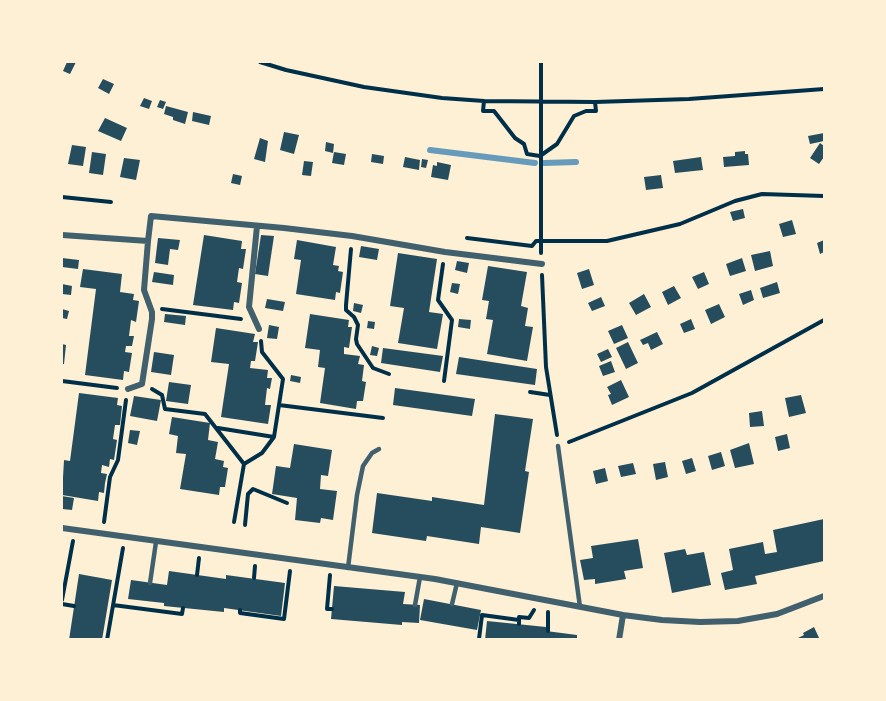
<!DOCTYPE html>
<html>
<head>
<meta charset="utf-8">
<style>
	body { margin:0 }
	#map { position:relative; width:886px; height:701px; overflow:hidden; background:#fdf0d5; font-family:Roboto,sans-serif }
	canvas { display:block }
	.frame { position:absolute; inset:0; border:63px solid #fdf0d5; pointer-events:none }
</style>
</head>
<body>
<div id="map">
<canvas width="886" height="701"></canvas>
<div class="frame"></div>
</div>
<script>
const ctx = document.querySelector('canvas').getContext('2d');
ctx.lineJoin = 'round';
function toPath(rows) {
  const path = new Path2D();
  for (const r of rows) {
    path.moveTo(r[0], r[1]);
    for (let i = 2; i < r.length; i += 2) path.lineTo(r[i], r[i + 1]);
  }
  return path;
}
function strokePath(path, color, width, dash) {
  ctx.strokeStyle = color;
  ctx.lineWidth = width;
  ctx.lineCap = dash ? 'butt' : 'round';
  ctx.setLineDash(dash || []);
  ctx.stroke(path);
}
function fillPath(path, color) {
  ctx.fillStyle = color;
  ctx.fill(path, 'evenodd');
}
strokePath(toPath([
	[430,150,535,163],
	[544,163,576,162]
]), '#669bbc', 6);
fillPath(toPath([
	[67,62,76,62,70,74,63,71],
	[103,79,114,84,109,94,98,88],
	[144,98,152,101,149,109,140,106],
	[160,100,166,102,163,109,157,107],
	[166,106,188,112,185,124,173,120,173,117,164,114],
	[193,112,211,116,209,125,192,121],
	[105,118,127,128,121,141,98,131],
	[284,132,299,135,294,154,280,150],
	[824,133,824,141,810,144,808,136],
	[260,138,268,141,265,162,254,159],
	[326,142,334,144,333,153,325,151],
	[820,143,824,146,824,157,819,164,810,158],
	[72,145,86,147,83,166,68,164],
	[745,151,745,154,748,154,749,165,724,167,723,157,735,156,735,152],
	[92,152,106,154,103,175,89,173],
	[334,152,346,154,344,165,332,163],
	[372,154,384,156,383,164,371,162],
	[405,157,420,160,419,170,403,167],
	[701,157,703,170,675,173,673,161],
	[124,158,140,160,136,180,120,177],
	[422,159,428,160,426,168,421,167],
	[304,161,313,162,311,176,302,175],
	[437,162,451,165,448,180,431,177,433,165,437,166],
	[233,174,242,176,240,185,231,183],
	[661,175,663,188,646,190,644,177],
	[743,209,745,218,733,221,730,212],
	[792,220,796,234,783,237,779,224],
	[204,235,242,241,241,249,246,249,243,269,239,268,237,282,242,283,239,303,234,302,233,310,193,305],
	[261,235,274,236,268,276,255,274],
	[158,238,180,240,178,250,170,249,168,265,155,263],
	[297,240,336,247,333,265,339,266,338,271,343,272,340,293,336,292,335,300,296,294,301,260,294,259],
	[824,240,824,252,820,254,817,243],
	[361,246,379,249,377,260,359,257],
	[770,251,773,266,755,271,751,255],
	[398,253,437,259,429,312,443,314,437,349,398,343,404,308,390,306],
	[62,258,79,260,78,269,62,267],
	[742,258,746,271,730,276,726,264],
	[457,261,469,263,467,273,455,270],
	[488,266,527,272,521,306,528,308,525,326,533,327,527,361,487,354,493,320,486,319,489,301,482,300],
	[83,269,122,274,120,292,134,294,133,300,139,301,136,322,131,320,129,336,134,336,132,346,126,346,125,352,132,353,129,372,124,371,123,380,85,375,96,289,80,287],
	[589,269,594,285,582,289,577,273],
	[154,272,174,275,173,285,152,282],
	[704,272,709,284,698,289,692,277],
	[777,282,780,293,763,298,760,288],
	[452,283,460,284,458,294,450,292],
	[62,284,72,286,71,295,62,294],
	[674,286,681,298,668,305,662,292],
	[751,290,754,300,743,305,739,294],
	[644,294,651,307,636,315,629,303],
	[601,297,605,306,592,311,588,303],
	[267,299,285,302,283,311,265,308],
	[354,303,363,305,361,313,353,311],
	[719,304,725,317,711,324,705,310],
	[62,309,69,311,67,319,62,318],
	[165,314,186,316,185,325,164,322],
	[310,314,349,320,348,327,352,327,349,348,344,347,344,354,360,356,358,364,364,365,362,381,366,382,363,401,357,401,356,409,320,403,325,368,318,367,320,350,305,348],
	[459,319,471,320,470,329,458,327],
	[691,319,695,329,684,333,680,324],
	[368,321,375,322,374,329,367,328],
	[269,325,279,327,277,339,267,338],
	[622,325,628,338,614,344,608,331],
	[216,328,255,334,253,342,258,342,255,361,251,361,250,368,268,370,267,378,272,378,270,389,267,388,265,405,271,405,268,424,221,417,229,364,211,362],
	[657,332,663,344,651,350,648,343,643,345,640,340],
	[628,342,638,363,626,369,616,348],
	[62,344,66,345,64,364,62,364],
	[372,346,379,348,377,356,370,355],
	[383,348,443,356,440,372,381,363],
	[608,349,612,357,601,362,597,354],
	[154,352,174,355,171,375,151,372],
	[459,357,537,369,535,385,456,374],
	[611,361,615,372,603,376,599,366],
	[291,375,301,377,300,383,290,381],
	[621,380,629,397,612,405,608,395,611,394,607,387],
	[169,382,191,385,188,404,166,401],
	[395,388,475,399,472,416,393,405],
	[79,393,118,398,117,405,122,406,120,425,115,425,113,439,117,440,114,460,110,459,109,467,102,465,101,473,107,474,105,483,104,493,99,492,98,501,62,495,64,460,70,461],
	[801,395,806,413,789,417,785,398],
	[134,396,161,400,157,421,130,416],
	[762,411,764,426,750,427,749,413],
	[495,414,533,419,525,471,529,472,520,533,481,527,479,544,427,536,426,541,372,533,377,493,432,501,432,497,484,505],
	[172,417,210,423,208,440,218,442,215,459,224,461,223,467,228,468,225,487,220,487,219,495,180,489,186,454,176,453,178,436,169,434],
	[130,430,140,431,137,445,128,443],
	[787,434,790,448,778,451,775,437],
	[749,443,754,464,735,468,730,450],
	[294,444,332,450,328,476,321,475,320,489,337,491,333,520,321,518,320,523,295,520,297,498,272,494,276,466,290,468],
	[721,452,725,466,712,470,708,456],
	[692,458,696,471,686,474,682,461],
	[665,462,668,477,656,480,653,464],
	[633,463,636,474,621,477,618,466],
	[605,468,608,481,596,484,593,471],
	[62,496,74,498,72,510,62,509],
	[824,519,824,561,755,576,757,584,725,590,721,573,733,570,729,549,763,542,765,554,777,552,773,530],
	[638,539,643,568,624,571,626,579,595,584,595,579,584,580,580,560,593,558,591,546],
	[685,549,687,555,704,552,711,585,672,593,664,553],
	[169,571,226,579,226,575,285,583,281,616,224,608,224,612,164,606,164,603,128,599,131,580,167,585],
	[79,574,112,580,102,640,69,640],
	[334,586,405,592,403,604,420,605,419,623,402,622,402,625,331,619],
	[424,599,481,610,477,630,420,620],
	[487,621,546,627,546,631,577,635,577,640,485,640],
	[814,627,820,640,794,640,804,635,803,633]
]), '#264d5e');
strokePath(toPath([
	[260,62,286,70,364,87,442,98,484,101,595,102,689,99,824,89],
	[541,62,541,253],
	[484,101,483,111,494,111,515,138,524,144,527,154,540,156,557,144,574,116,586,111,596,111,595,102],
	[62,197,111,202],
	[467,238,532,246,536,241,607,241,680,224,735,201,762,194,824,196],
	[351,249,346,305,346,310,354,317,358,325,356,339,357,344,373,368,389,374],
	[443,264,438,300,452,320,444,381],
	[542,275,546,367,557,435],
	[162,309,241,319],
	[62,381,117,388],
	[152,389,162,395,165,409,205,414,244,464,234,522],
	[530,392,550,395],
	[279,405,383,418],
	[218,428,274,437,283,379,262,352,261,341],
	[569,442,692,393,824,320],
	[244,464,262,453,274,437],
	[104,522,110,477,118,460,126,400],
	[245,525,248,494,253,489,287,503],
	[197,575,199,558],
	[330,575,327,609,332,609],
	[254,578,255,566],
	[62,600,73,541],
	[62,604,74,606],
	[113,605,182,614,183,608],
	[240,610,240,613,284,619,290,571],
	[548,612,548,631],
	[519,624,519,617,529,618,534,610],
	[107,640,123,548],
	[481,640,479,639,482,615,519,620]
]), '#003049', 4);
strokePath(toPath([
	[558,446,580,607],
	[348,568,357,495,363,466,372,453,379,449],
	[150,583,156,542],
	[452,604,457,583],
	[415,605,420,577]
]), '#3f606c', 4.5);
strokePath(toPath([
	[257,226,249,307,259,329],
	[62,235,148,241,151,216,284,228,352,236,445,252,542,264],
	[128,389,142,384,152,319,152,312,144,290,148,241],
	[62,528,435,579,623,615,662,620,700,622,738,621,777,614,824,596],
	[619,640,623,615]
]), '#3f606c', 6);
</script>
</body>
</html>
